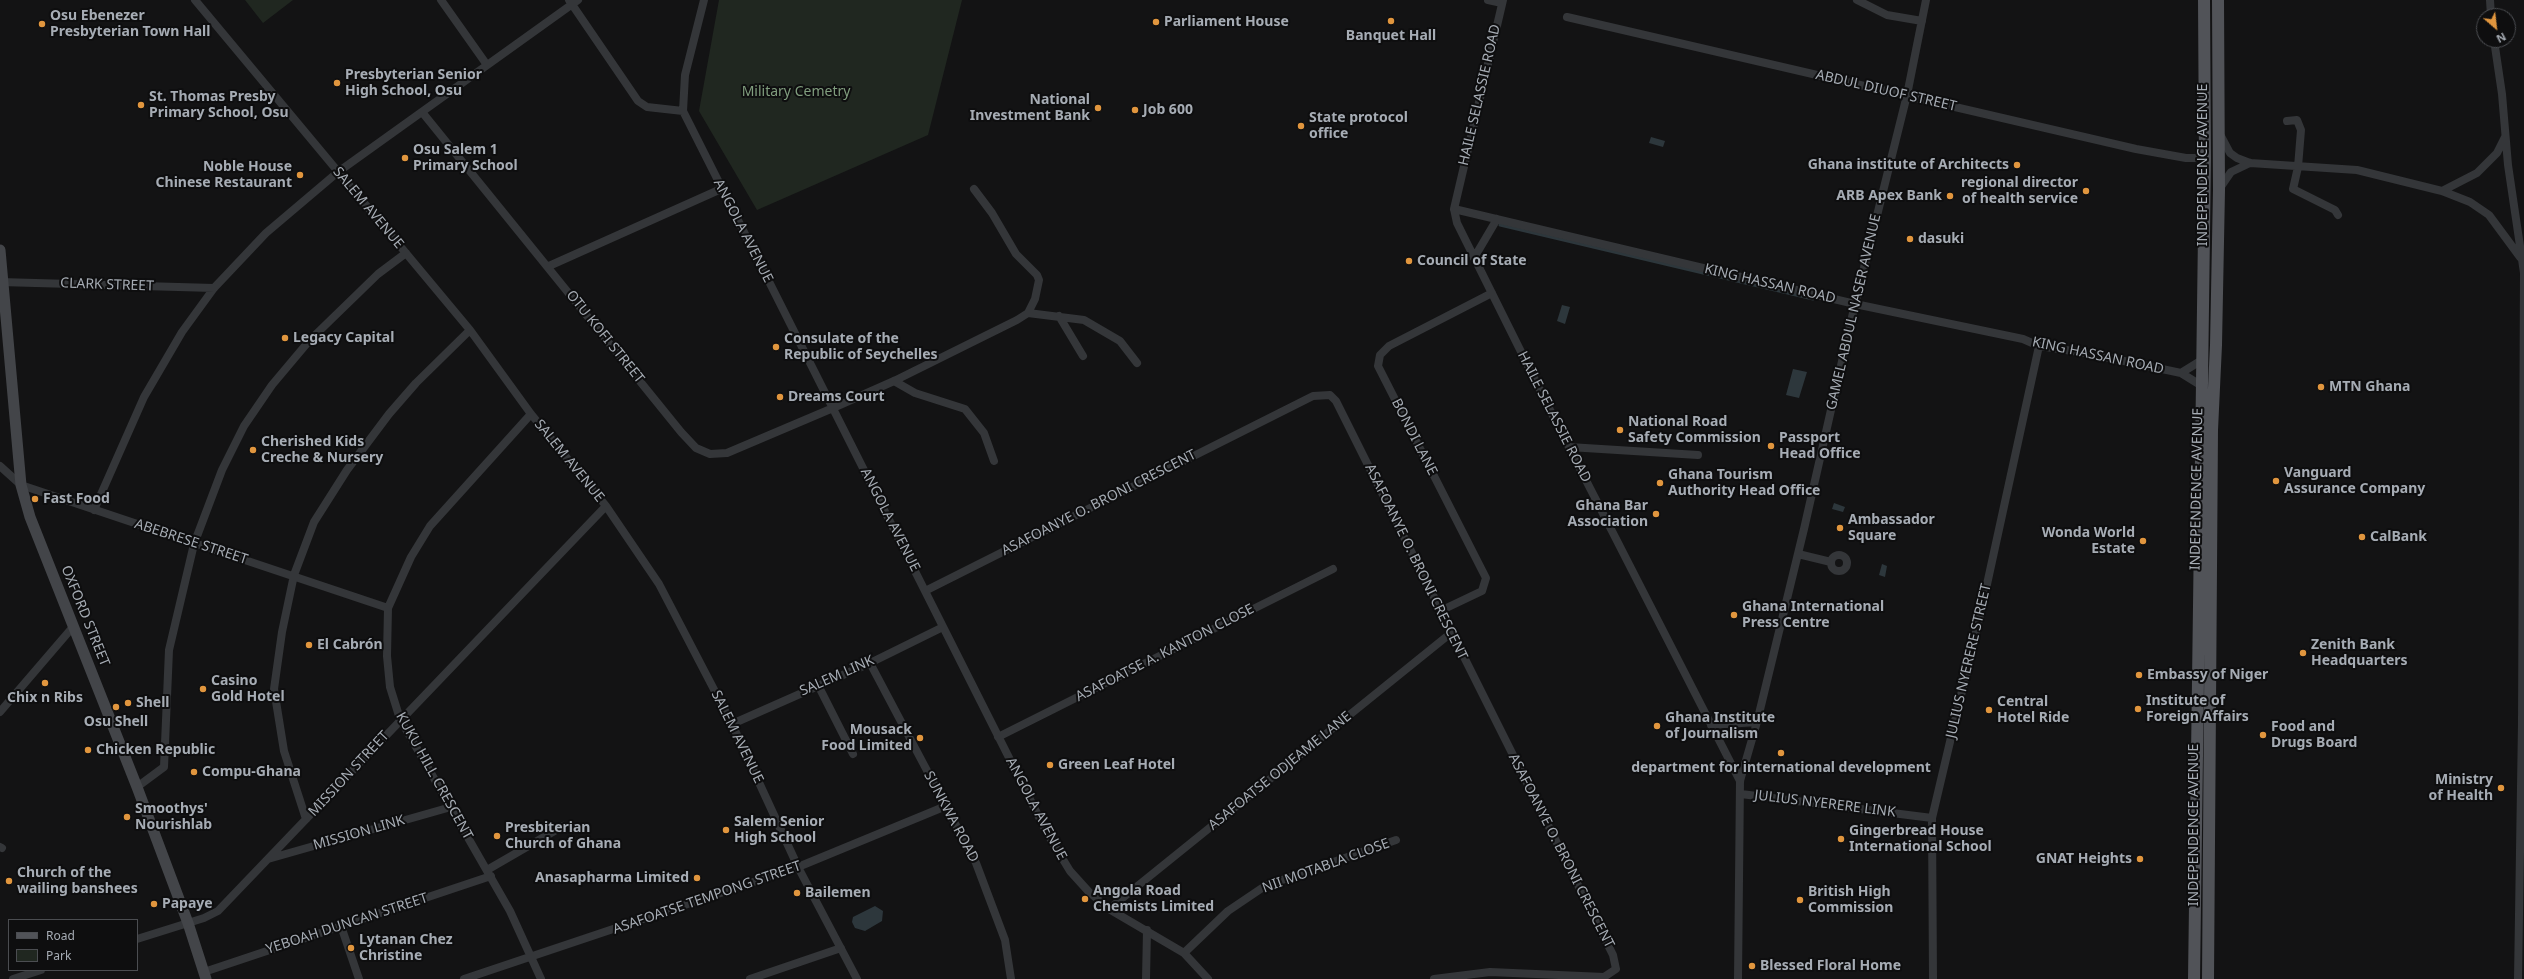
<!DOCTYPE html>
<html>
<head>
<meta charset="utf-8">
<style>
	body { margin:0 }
	#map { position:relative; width:2524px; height:979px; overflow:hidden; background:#131314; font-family:"Noto Sans",sans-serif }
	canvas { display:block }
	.legend { position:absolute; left:8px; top:919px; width:130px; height:52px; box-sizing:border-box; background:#0e0e0f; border:1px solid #4b4d51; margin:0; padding:5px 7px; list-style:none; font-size:12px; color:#a6acb4 }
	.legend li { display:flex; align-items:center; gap:8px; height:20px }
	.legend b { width:20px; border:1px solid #4b4d51 }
	.north { position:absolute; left:2476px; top:8px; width:40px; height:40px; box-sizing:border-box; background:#0e0e0f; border:1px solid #4b4d51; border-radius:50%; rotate:152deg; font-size:11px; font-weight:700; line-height:16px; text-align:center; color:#a6acb4 }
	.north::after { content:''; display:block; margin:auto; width:14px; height:18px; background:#e1963e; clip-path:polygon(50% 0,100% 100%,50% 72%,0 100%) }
</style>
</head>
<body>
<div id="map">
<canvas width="2524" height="979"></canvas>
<ul class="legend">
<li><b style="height:5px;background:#515358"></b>Road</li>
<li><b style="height:11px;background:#202720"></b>Park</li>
</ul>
<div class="north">N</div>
</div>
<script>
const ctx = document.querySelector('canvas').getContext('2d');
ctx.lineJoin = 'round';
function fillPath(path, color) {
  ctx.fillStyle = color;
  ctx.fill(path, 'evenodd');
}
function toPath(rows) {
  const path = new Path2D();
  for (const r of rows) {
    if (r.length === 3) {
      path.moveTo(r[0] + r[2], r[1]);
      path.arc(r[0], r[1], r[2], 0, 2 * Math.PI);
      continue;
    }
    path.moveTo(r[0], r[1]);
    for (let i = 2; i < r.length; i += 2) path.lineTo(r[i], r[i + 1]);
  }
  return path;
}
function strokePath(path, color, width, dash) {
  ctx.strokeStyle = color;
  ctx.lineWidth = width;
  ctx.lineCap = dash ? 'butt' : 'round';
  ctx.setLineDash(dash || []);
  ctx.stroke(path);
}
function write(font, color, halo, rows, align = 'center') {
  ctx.font = font + ' "Noto Sans",sans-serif';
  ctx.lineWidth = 4;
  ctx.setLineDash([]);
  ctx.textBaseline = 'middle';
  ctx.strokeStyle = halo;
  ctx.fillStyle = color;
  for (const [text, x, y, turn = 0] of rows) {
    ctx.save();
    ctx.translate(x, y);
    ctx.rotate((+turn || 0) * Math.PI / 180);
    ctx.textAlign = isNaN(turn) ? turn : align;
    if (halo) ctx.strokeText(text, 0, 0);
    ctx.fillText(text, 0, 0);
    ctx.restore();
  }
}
fillPath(toPath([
	[245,0,293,0,263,23],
	[719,0,962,0,928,135,757,210,699,111]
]), '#202720');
fillPath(toPath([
	[1651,137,1665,141,1663,147,1649,143],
	[1562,305,1570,307,1565,324,1557,321],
	[1793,369,1807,372,1799,398,1786,395],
	[1834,503,1845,507,1843,512,1832,509],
	[1882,564,1887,566,1885,577,1879,575],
	[875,906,883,911,882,921,865,931,855,928,852,922,853,917]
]), '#2d373c');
strokePath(toPath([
	[1500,225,1813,299]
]), '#2d373c', 3);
strokePath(toPath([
	[195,0,470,330,531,414,606,506,659,584,732,724,798,867,857,979],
	[441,0,487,65],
	[569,0,638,101,647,107,683,111],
	[704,0,685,75,683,111,1047,833,1070,871,1089,892,1109,909,1184,953,1208,979],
	[1488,0,1502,3],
	[1503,0,1454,209,1457,223,1550,410,1740,781],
	[1857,0,1887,15,1922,21],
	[2490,0,2491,16],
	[1567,17,2136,149,2186,158,2205,158],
	[2494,40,2502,94,2508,165,2524,273,2522,723,2518,979],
	[422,112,681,432,696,448,710,454,727,453,833,408,894,381,1017,320,1028,313,1035,299,1039,280,1037,275,1016,254,992,213,974,189],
	[2287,121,2297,120,2301,130,2298,167,2293,189,2335,210,2338,215],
	[2221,136,2230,153,2237,158,2250,163,2357,170,2442,191,2470,202,2489,215,2520,257],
	[2220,188,2231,172,2250,163],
	[2442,191,2477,173,2497,153,2505,137],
	[1454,209,1855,304,2023,339,2039,346,2086,353,2181,373,2202,386],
	[1474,258,1497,219],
	[549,266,721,189],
	[0,282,214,288],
	[1028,313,1084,320,1120,341,1137,363],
	[1059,316,1083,356],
	[2181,373,2202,360],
	[894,381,915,393,965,409,984,433,994,461],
	[531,414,430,526,411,557,388,608,387,656,390,687,400,719,510,911,541,979],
	[1569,447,1698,455],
	[0,466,21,485,388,608],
	[94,510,144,397,182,332,214,288,266,233,338,172,578,0],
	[1798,554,1831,562],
	[1839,563,8],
	[925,591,1313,396,1330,395,1336,401,1613,955,1616,969,1604,977,1490,972,1434,979],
	[1440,611,1482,591,1486,578,1378,366,1380,355,1389,346,1492,293],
	[870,663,976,863,1005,940,1011,979],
	[818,685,853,754],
	[0,712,72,628],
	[732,724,870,663,943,627],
	[1711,725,1757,722],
	[998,737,1333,569],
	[137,787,164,767,169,650,194,544,222,470,244,426,272,385,309,341,378,274,406,253],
	[1741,794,1932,818],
	[306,819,284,751,274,689,282,632,294,575,314,522,347,470,389,414,416,383,470,330],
	[0,847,2,848],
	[268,859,451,807],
	[487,870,563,826],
	[1109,909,1451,633],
	[341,926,359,979],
	[137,939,204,918,218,911,606,506],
	[1184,953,1228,911,1265,886,1396,840],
	[204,972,491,876],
	[13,979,41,970],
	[464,979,798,867,946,806],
	[750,979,841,948],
	[1146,979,1147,930],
	[1738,979,1740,781,1757,722,1804,529,1855,304,1907,95,1926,0],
	[1933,979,1932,818,1984,598,2039,346]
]), '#343639', 8);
strokePath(toPath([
	[0,250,21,485,30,517,137,787,188,923,206,979]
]), '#434549', 11);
strokePath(toPath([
	[2194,979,2205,158,2204,0],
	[2208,979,2212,430,2216,345,2219,190,2218,0]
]), '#515358', 12);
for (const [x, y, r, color] of [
	[1391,21,4,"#e1963e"],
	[1156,22,4,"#e1963e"],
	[42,24,4,"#e1963e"],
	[337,83,4,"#e1963e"],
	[141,105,4,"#e1963e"],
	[1098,108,4,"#e1963e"],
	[1135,110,4,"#e1963e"],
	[1301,126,4,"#e1963e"],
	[405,158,4,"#e1963e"],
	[2017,165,4,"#e1963e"],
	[300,175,4,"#e1963e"],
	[2086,191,4,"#e1963e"],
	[1950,196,4,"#e1963e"],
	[1910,239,4,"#e1963e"],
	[1409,261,4,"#e1963e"],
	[285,338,4,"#e1963e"],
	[776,347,4,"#e1963e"],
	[2321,387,4,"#e1963e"],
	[780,397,4,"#e1963e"],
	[1620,430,4,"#e1963e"],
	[1771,446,4,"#e1963e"],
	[253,450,4,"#e1963e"],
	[2276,481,4,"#e1963e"],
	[1660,483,4,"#e1963e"],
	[35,499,4,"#e1963e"],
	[1656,514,4,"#e1963e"],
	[1840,528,4,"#e1963e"],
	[2362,537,4,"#e1963e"],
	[2143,541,4,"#e1963e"],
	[1734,615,4,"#e1963e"],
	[309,645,4,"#e1963e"],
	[2303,653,4,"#e1963e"],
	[2139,675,4,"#e1963e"],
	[45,683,4,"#e1963e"],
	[203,689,4,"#e1963e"],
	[128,703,4,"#e1963e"],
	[116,707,4,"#e1963e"],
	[2138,709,4,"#e1963e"],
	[1989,710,4,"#e1963e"],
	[1657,726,4,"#e1963e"],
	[2263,735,4,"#e1963e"],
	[920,738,4,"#e1963e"],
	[88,750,4,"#e1963e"],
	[1781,753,4,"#e1963e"],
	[1050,765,4,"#e1963e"],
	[194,772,4,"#e1963e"],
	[2501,788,4,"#e1963e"],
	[127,817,4,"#e1963e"],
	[726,830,4,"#e1963e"],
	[497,836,4,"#e1963e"],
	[1841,839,4,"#e1963e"],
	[2140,859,4,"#e1963e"],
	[697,878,4,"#e1963e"],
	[9,881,4,"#e1963e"],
	[797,893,4,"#e1963e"],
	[1085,899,4,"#e1963e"],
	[1800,900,4,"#e1963e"],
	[154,904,4,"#e1963e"],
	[351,948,4,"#e1963e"],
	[1752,966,4,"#e1963e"]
]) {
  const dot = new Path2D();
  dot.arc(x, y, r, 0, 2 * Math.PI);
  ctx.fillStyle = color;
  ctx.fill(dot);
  strokePath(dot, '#0e0e0f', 1.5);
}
write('bold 14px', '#a6acb4', '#0e0e0f', [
	["Osu Ebenezer",50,16],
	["Presbyterian Town Hall",50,32],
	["Parliament House",1164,22],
	["Banquet Hall",1391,36,"center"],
	["Presbyterian Senior",345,75],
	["High School, Osu",345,91],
	["St. Thomas Presby",149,97],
	["Primary School, Osu",149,113],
	["National",1090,100,"right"],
	["Investment Bank",1090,116,"right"],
	["Job 600",1143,110],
	["State protocol",1309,118],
	["office",1309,134],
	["Osu Salem 1",413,150],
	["Primary School",413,166],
	["Ghana institute of Architects",2009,165,"right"],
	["Noble House",292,167,"right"],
	["Chinese Restaurant",292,183,"right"],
	["regional director",2078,183,"right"],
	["of health service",2078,199,"right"],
	["ARB Apex Bank",1942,196,"right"],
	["dasuki",1918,239],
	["Council of State",1417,261],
	["Legacy Capital",293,338],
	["Consulate of the",784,339],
	["Republic of Seychelles",784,355],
	["MTN Ghana",2329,387],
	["Dreams Court",788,397],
	["National Road",1628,422],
	["Safety Commission",1628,438],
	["Passport",1779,438],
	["Head Office",1779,454],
	["Cherished Kids",261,442],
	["Creche & Nursery",261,458],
	["Vanguard",2284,473],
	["Assurance Company",2284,489],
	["Ghana Tourism",1668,475],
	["Authority Head Office",1668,491],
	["Fast Food",43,499],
	["Ghana Bar",1648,506,"right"],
	["Association",1648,522,"right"],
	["Ambassador",1848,520],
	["Square",1848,536],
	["Wonda World",2135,533,"right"],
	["Estate",2135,549,"right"],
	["CalBank",2370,537],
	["Ghana International",1742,607],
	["Press Centre",1742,623],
	["El Cabrón",317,645],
	["Zenith Bank",2311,645],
	["Headquarters",2311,661],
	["Embassy of Niger",2147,675],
	["Casino",211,681],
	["Gold Hotel",211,697],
	["Chix n Ribs",45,698,"center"],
	["Institute of",2146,701],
	["Foreign Affairs",2146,717],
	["Central",1997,702],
	["Hotel Ride",1997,718],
	["Shell",136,703],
	["Ghana Institute",1665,718],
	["of Journalism",1665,734],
	["Osu Shell",116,722,"center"],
	["Food and",2271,727],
	["Drugs Board",2271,743],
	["Mousack",912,730,"right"],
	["Food Limited",912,746,"right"],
	["Chicken Republic",96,750],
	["Green Leaf Hotel",1058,765],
	["department for international development",1781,768,"center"],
	["Compu-Ghana",202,772],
	["Ministry",2493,780,"right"],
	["of Health",2493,796,"right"],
	["Smoothys'",135,809],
	["Nourishlab",135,825],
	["Salem Senior",734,822],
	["High School",734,838],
	["Presbiterian",505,828],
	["Church of Ghana",505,844],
	["Gingerbread House",1849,831],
	["International School",1849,847],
	["GNAT Heights",2132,859,"right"],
	["Church of the",17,873],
	["wailing banshees",17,889],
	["Anasapharma Limited",689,878,"right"],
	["Angola Road",1093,891],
	["Chemists Limited",1093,907],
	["British High",1808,892],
	["Commission",1808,908],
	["Bailemen",805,893],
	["Papaye",162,904],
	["Lytanan Chez",359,940],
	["Christine",359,956],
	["Blessed Floral Home",1760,966]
], 'left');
write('14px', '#a6acb4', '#0e0e0f', [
	["ABDUL DIUOF STREET",1886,91,13],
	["HAILE SELASSIE ROAD",1480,95,-77],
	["INDEPENDENCE AVENUE",2203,165,-90],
	["SALEM AVENUE",368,208,50],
	["ANGOLA AVENUE",743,231,63],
	["KING HASSAN ROAD",1770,284,13],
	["CLARK STREET",107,285,2],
	["GAMEL ABDUL NASER AVENUE",1854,312,-77],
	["OTU KOFI STREET",605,337,51],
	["KING HASSAN ROAD",2098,356,12],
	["HAILE SELASSIE ROAD",1554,417,63],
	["BONDI LANE",1414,437,63],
	["SALEM AVENUE",569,461,51],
	["INDEPENDENCE AVENUE",2197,489,-89],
	["ASAFOANYE O. BRONI CRESCENT",1099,503,-27],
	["ANGOLA AVENUE",890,520,63],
	["ABEBRESE STREET",191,542,18],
	["ASAFOANYE O. BRONI CRESCENT",1416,562,64],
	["OXFORD STREET",85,616,68],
	["ASAFOATSE A. KANTON CLOSE",1165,653,-27],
	["JULIUS NYERERE STREET",1969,661,-77],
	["SALEM LINK",837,676,-24],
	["SALEM AVENUE",737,737,64],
	["ASAFOATSE ODJEAME LANE",1280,771,-39],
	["MISSION STREET",349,774,-47],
	["KUKU HILL CRESCENT",434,776,61],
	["JULIUS NYERERE LINK",1825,804,7],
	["ANGOLA AVENUE",1036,809,62],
	["SUNKWA ROAD",951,817,62],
	["INDEPENDENCE AVENUE",2194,825,-90],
	["MISSION LINK",359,833,-16],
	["ASAFOANYE O. BRONI CRESCENT",1561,851,63],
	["NII MOTABLA CLOSE",1326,866,-20],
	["ASAFOATSE TEMPONG STREET",707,898,-19],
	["YEBOAH DUNCAN STREET",347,924,-18]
]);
write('14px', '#809d7e', '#0e0e0f', [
	["Military Cemetry",796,92]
]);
</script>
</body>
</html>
